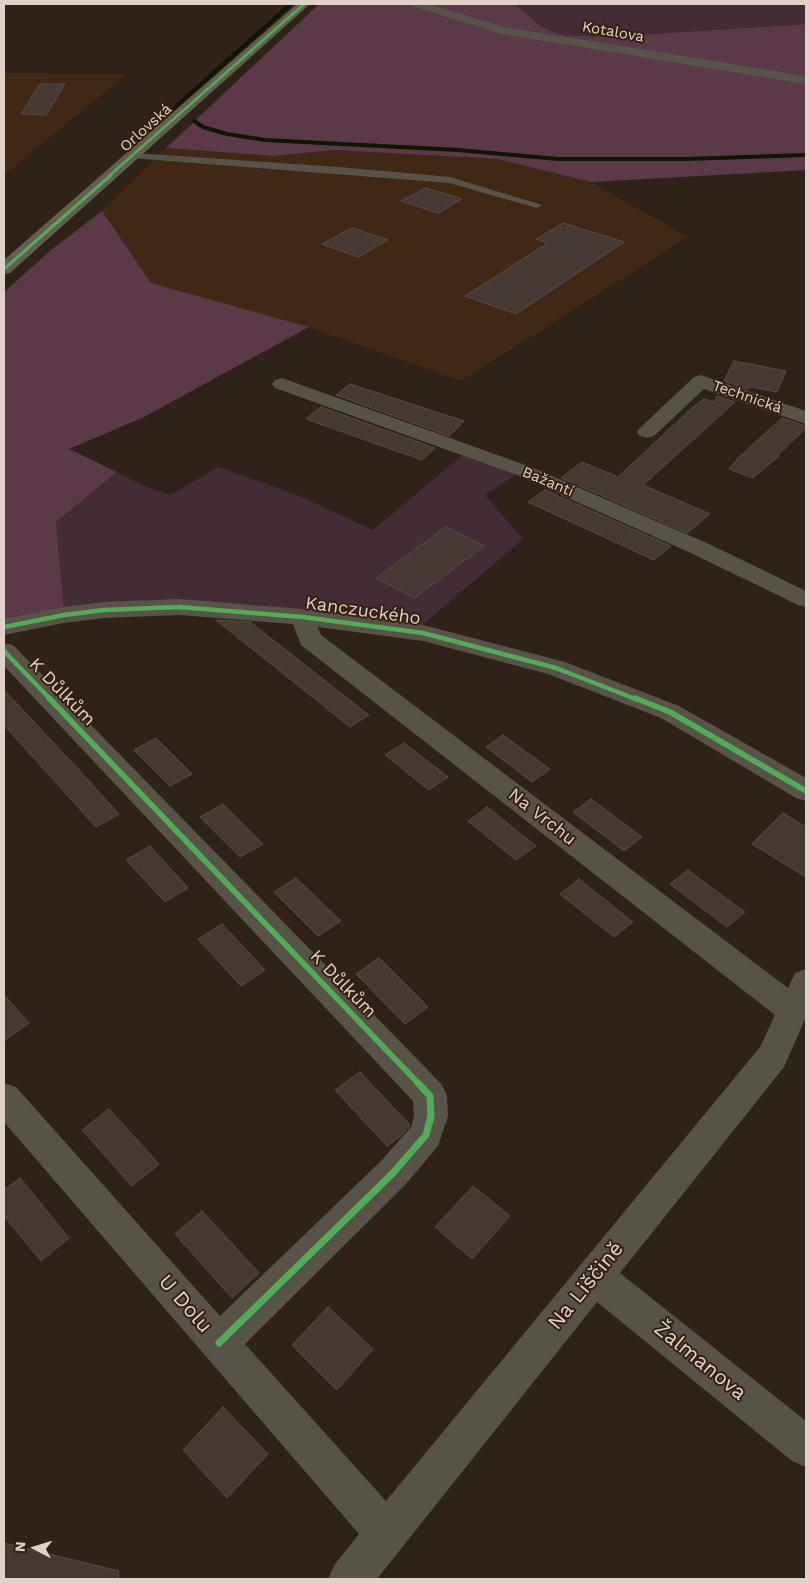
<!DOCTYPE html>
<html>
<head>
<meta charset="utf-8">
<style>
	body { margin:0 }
	#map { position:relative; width:810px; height:1583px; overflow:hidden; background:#2e2219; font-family:"Work Sans",sans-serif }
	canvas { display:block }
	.frame { position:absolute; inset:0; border:5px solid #e0d2c8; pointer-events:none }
	.north { position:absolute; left:10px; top:1523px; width:50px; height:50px; -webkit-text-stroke:4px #362111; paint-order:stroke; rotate:275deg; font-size:14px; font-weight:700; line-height:20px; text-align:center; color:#e0d2c8 }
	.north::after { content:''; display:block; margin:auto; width:18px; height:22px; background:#e0d2c8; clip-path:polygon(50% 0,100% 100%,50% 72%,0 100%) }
</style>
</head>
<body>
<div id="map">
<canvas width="810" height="1583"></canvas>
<div class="frame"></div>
<div class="north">N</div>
</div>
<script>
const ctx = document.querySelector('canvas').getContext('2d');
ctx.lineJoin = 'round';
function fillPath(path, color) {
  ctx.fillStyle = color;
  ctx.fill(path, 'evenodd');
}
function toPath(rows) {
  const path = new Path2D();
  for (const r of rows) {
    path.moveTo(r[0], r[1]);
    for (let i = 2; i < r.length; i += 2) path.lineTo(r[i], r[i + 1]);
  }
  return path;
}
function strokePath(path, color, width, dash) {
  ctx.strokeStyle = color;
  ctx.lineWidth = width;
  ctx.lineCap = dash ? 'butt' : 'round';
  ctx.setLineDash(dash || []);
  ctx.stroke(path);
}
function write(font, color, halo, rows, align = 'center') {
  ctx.font = font + ' "Work Sans",sans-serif';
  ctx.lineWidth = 4;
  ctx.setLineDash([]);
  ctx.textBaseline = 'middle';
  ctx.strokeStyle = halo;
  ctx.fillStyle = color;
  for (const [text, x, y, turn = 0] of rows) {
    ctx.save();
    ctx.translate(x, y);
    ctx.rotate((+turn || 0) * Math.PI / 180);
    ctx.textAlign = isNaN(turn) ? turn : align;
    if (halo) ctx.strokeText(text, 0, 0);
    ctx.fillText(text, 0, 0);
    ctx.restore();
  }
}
fillPath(toPath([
	[4,73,127,74,4,175],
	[166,148,274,156,333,150,498,159,591,182,688,237,461,381,308,327,150,283,102,211]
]), '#412815');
fillPath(toPath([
	[515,4,806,4,806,24,604,37,563,35,542,27],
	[464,454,516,475,485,495,523,539,420,627,260,605,151,600,64,609,56,522,117,472,142,485,170,495,218,467,295,494,373,530]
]), '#442c36');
fillPath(toPath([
	[319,4,515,4,542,27,563,35,604,37,806,24,806,170,591,182,498,159,333,150,274,156,166,148],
	[102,211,151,283,309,327,142,418,69,449,117,472,56,522,64,609,4,621,4,292,51,250]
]), '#5b3949');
strokePath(toPath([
	[172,110,291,4],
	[194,121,203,127,227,134,265,140,458,150,558,159,686,159,806,155]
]), '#101602', 4);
const building = toPath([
	[40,84,65,84,46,115,21,114,40,84],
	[426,188,462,199,438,213,401,201,426,188],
	[563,223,624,242,516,314,465,296,548,243,536,239,563,223],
	[352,228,388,240,358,257,322,244,352,228],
	[734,361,786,371,777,392,751,387,748,389,724,381,734,361],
	[350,384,424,408,464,421,449,436,336,395,350,384],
	[717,396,735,402,643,485,710,514,687,533,561,478,582,462,618,477,693,407,704,399,714,402,717,396],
	[321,407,435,448,422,460,306,419,321,407],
	[782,418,806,426,806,428,778,455,779,456,753,478,729,469,738,458,782,418],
	[545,490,671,546,654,560,528,502,545,490],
	[446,527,484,546,414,598,376,578,446,527],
	[216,620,250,622,369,715,350,727,216,620],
	[4,690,79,770,119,814,96,827,4,725,4,690],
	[503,735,550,769,532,782,486,747,503,735],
	[156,738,192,774,170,786,134,750,156,738],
	[404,743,448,777,429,790,385,755,404,743],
	[591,799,642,837,624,851,573,812,591,799],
	[223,804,263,844,240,857,200,817,223,804],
	[487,807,536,846,516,860,468,821,487,807],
	[783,813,806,827,806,877,752,844,783,813],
	[150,846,188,888,165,902,126,860,150,846],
	[688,870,716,891,745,912,727,927,670,884,688,870],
	[296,878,341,921,318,936,274,892,296,878],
	[579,879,633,922,614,937,560,894,579,879],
	[222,924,265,970,241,986,198,939,222,924],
	[379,958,428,1007,405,1024,356,974,379,958],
	[4,995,29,1023,4,1041,4,995],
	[360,1072,410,1125,401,1136,387,1146,335,1090,360,1072],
	[109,1109,159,1164,132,1186,82,1130,109,1109],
	[20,1178,69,1238,41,1261,4,1216,4,1190,20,1178],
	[473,1186,510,1216,472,1259,435,1227,473,1186],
	[202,1211,259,1273,232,1298,175,1234,202,1211],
	[328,1307,373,1349,337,1390,292,1345,328,1307],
	[223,1407,268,1454,227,1498,183,1450,223,1407],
	[4,1543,119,1571,118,1579,4,1579,4,1543]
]);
fillPath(building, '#463934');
strokePath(building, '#574b47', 1);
fillPath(toPath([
	[134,153,339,167,450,177,542,205,537,208,449,183,131,158,131,154,134,153]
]), '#585348');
fillPath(toPath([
	[410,4,428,4,504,27,806,76,806,84,502,34,412,6,410,4],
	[701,375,806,411,806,424,704,389,654,436,647,438,640,436,637,432,640,428,694,377,701,375],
	[282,378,531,467,709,544,806,591,806,607,798,605,693,554,517,475,275,388,272,384,275,380,282,378],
	[179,599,303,609,423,625,565,662,679,706,806,778,806,801,796,798,661,718,548,674,423,641,318,627,321,635,788,988,795,973,806,969,806,1017,784,1067,620,1273,806,1421,806,1467,792,1461,597,1302,377,1579,328,1579,335,1564,359,1534,4,1122,4,1083,16,1087,220,1316,381,1161,411,1127,414,1116,413,1101,4,666,4,643,13,645,422,1064,442,1085,447,1096,448,1116,438,1146,405,1185,245,1344,386,1501,760,1047,775,1015,301,645,293,624,179,615,104,618,64,623,4,635,4,619,64,607,104,602,179,599]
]), '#585348');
fillPath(toPath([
	[297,4,310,4,10,273,4,274,4,260,297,4]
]), '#645e4f');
strokePath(toPath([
	[109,176,304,4]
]), '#51ab58', 2.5);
strokePath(toPath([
	[4,269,111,175]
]), '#51ab58', 3);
strokePath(toPath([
	[4,627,64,615,104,610,179,607,303,617,423,633,556,668,638,700],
	[4,651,51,700]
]), '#51ab58', 4.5);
strokePath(toPath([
	[49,698,419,1084],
	[635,698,670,712,806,791]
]), '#51ab58', 5.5);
strokePath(toPath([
	[219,1343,393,1173,426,1135,431,1116,430,1096,418,1083]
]), '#51ab58', 7);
write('15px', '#e0d2c8', '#362111', [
	["Kotalova",613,32,10],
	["Orlovská",146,128,-42],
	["Technická",747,397,19],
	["Bažantí",548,482,23]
]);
write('18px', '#e0d2c8', '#362111', [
	["Kanczuckého",363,611,8],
	["K Důlkům",62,692,46],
	["Na Vrchu",542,817,38],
	["K Důlkům",343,984,46]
]);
write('21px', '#e0d2c8', '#362111', [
	["Na Liščině",586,1286,-51],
	["U Dolu",185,1304,49],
	["Žalmanova",700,1361,39]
]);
</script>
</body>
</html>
